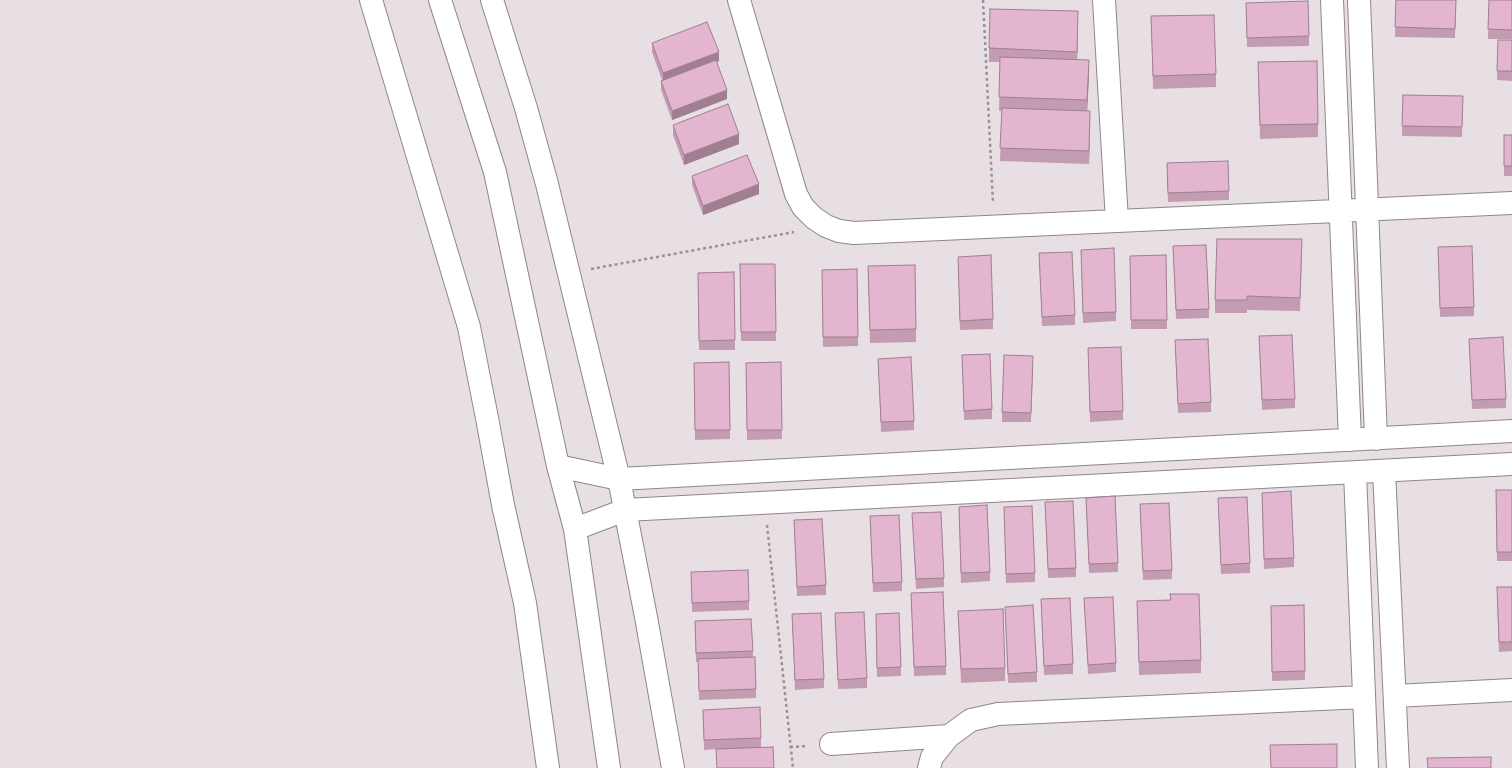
<!DOCTYPE html>
<html>
<head>
<meta charset="utf-8">
<style>
	body { margin:0 }
	canvas { display:block; background:#e8dfe4 }
</style>
</head>
<body>
<canvas width="1512" height="768"></canvas>
<script>
const ctx = document.querySelector('canvas').getContext('2d');
ctx.lineJoin = 'round';
function toPath(rows) {
  const path = new Path2D();
  for (const r of rows) {
    path.moveTo(r[0], r[1]);
    for (let i = 2; i < r.length; i += 2) path.lineTo(r[i], r[i + 1]);
  }
  return path;
}
function strokePath(path, color, width, dash) {
  ctx.strokeStyle = color;
  ctx.lineWidth = width;
  ctx.lineCap = dash ? 'butt' : 'round';
  ctx.setLineDash(dash || []);
  ctx.stroke(path);
}
function fillPath(path, color) {
  ctx.fillStyle = color;
  ctx.fill(path, 'evenodd');
}
const minor = toPath([
	[371,0,469,327,487,418,503,505,525,603,548,768],
	[440,0,495,172,558,466,575,529,609,768],
	[492,0,526,108,547,184,619,479,646,617,673,768],
	[739,0,796,194,803,207,814,218,826,226,839,231,854,233,1512,203],
	[1104,0,1117,221],
	[1332,0,1350,440],
	[1359,0,1376,439],
	[558,466,619,479,1512,431],
	[1384,471,1398,768],
	[1355,473,1367,768],
	[575,529,625,510,1512,464],
	[1395,696,1512,690],
	[831,744,949,736],
	[929,768,932,757,949,736,971,720,998,714,1364,697]
]);
strokePath(minor, '#8f868b', 24);
strokePath(toPath([
	[983,0,993,203],
	[591,269,794,232],
	[767,525,793,768],
	[790,747,808,746]
]), '#999296', 2.5, [3, 3]);
strokePath(minor, '#fff', 22);
fillPath(toPath([
	[1396,0,1456,0,1455,38,1395,37],
	[1489,0,1512,0,1512,39,1488,39],
	[1246,12,1309,36,1309,46,1247,47],
	[1151,16,1216,74,1216,87,1153,89],
	[1078,25,1077,60,1089,74,1087,111,1090,124,1089,164,1000,161,1002,111,999,111,1000,62,989,62,989,48],
	[1498,40,1512,40,1512,81,1497,80],
	[652,43,719,61,717,62,727,99,672,120,661,90,661,81,662,80,652,52],
	[1258,75,1318,124,1318,137,1260,139],
	[1403,95,1463,96,1462,137,1402,136],
	[673,125,739,144,684,165,673,135],
	[1504,135,1512,135,1512,176,1504,176],
	[1167,163,1229,191,1229,200,1168,202],
	[692,176,759,194,703,215,692,185],
	[1173,246,1209,309,1209,318,1176,319],
	[1438,247,1474,307,1474,316,1440,317],
	[1081,250,1116,312,1116,321,1083,323],
	[1039,253,1075,315,1075,325,1042,326],
	[1302,253,1300,311,1247,310,1247,313,1215,313,1215,300],
	[1166,255,1167,329,1131,329,1130,256],
	[958,257,993,319,993,329,960,330],
	[740,264,775,264,776,341,741,341],
	[868,266,916,329,916,342,870,343],
	[857,269,858,346,823,347,822,270],
	[734,272,735,350,699,350,698,273],
	[1259,336,1295,399,1295,408,1262,410],
	[1469,339,1506,399,1506,408,1472,409],
	[1175,340,1211,402,1211,412,1178,413],
	[1088,348,1123,411,1123,420,1090,422],
	[962,355,992,409,992,419,964,420],
	[878,359,914,421,914,430,881,432],
	[729,362,730,439,695,440,694,363],
	[781,362,782,439,747,440,746,363],
	[1033,366,1031,422,1002,422,1002,412],
	[1496,490,1512,490,1512,561,1497,561],
	[1262,493,1294,558,1294,567,1264,569],
	[1086,498,1118,563,1118,572,1089,573],
	[1218,498,1250,563,1250,573,1221,574],
	[1045,502,1076,568,1076,577,1048,578],
	[1140,504,1172,570,1172,579,1143,580],
	[959,507,990,572,990,581,961,583],
	[1004,507,1035,573,1035,582,1006,583],
	[912,513,944,578,944,587,916,589],
	[870,516,902,582,902,591,873,592],
	[794,520,826,585,826,595,797,596],
	[691,572,749,601,749,610,692,612],
	[1512,587,1512,651,1499,652,1497,597],
	[911,593,946,666,946,675,914,676],
	[1170,594,1201,660,1201,673,1139,675,1137,601,1170,600],
	[1084,598,1116,663,1116,672,1088,674],
	[1041,599,1073,664,1073,674,1044,675],
	[1304,605,1305,680,1272,681,1271,606],
	[1005,607,1037,672,1037,682,1008,683],
	[958,611,1005,668,1005,681,961,683],
	[835,613,867,678,867,688,838,689],
	[792,614,824,679,824,688,795,690],
	[876,614,901,667,901,676,877,677],
	[695,621,753,651,753,658,756,689,756,698,699,700,698,662,696,662],
	[703,710,761,738,761,748,774,768,717,768,716,749,704,750]
]), '#c39cb1');
fillPath(toPath([
	[1078,11,1078,25,1077,65,1077,52],
	[719,52,719,61,663,82,663,73],
	[1089,60,1089,74,1087,114,1087,100],
	[727,90,727,99,672,120,672,111],
	[1090,111,1090,124,1089,164,1089,151],
	[739,134,739,144,684,165,684,155],
	[759,184,759,194,703,215,703,206]
]), '#9f7f90');
const building = toPath([
	[1396,0,1456,0,1455,29,1395,27,1396,0],
	[1489,0,1512,0,1512,30,1488,29,1489,0],
	[1308,1,1309,36,1247,38,1246,3,1308,1],
	[990,9,1078,11,1077,52,989,48,990,9],
	[1214,15,1216,74,1153,76,1151,16,1214,15],
	[707,22,719,52,663,73,652,43,707,22],
	[1498,40,1512,40,1512,71,1497,71,1498,40],
	[1000,57,1089,60,1087,100,999,97,1000,57],
	[716,60,727,90,672,111,661,81,716,60],
	[1317,61,1318,124,1260,125,1258,62,1317,61],
	[1403,95,1463,96,1462,127,1402,126,1403,95],
	[728,104,739,134,684,155,673,125,728,104],
	[1002,108,1090,111,1089,151,1000,148,1002,108],
	[1504,135,1512,135,1512,166,1504,166,1504,135],
	[747,155,759,184,703,206,692,176,747,155],
	[1228,161,1229,191,1168,193,1167,163,1228,161],
	[1217,239,1302,239,1300,298,1247,296,1247,300,1215,300,1217,239],
	[1206,245,1209,309,1176,310,1173,246,1206,245],
	[1472,246,1474,307,1440,308,1438,247,1472,246],
	[1114,248,1116,312,1083,313,1081,250,1114,248],
	[1072,252,1075,315,1042,317,1039,253,1072,252],
	[991,255,993,319,960,321,958,257,991,255],
	[1166,255,1167,320,1131,320,1130,256,1166,255],
	[740,264,775,264,776,332,741,332,740,264],
	[915,265,916,329,870,330,868,266,915,265],
	[857,269,858,337,823,337,822,270,857,269],
	[734,272,735,340,699,341,698,273,734,272],
	[1292,335,1295,399,1262,400,1259,336,1292,335],
	[1503,337,1506,399,1472,400,1469,339,1503,337],
	[1208,339,1211,402,1178,404,1175,340,1208,339],
	[1121,347,1123,411,1090,412,1088,348,1121,347],
	[990,354,992,409,964,411,962,355,990,354],
	[1004,355,1033,356,1031,413,1002,412,1004,355],
	[911,357,914,421,881,422,878,359,911,357],
	[729,362,730,430,695,430,694,363,729,362],
	[781,362,782,430,747,430,746,363,781,362],
	[1496,490,1512,490,1512,552,1497,552,1496,490],
	[1291,491,1294,558,1264,559,1262,493,1291,491],
	[1115,496,1118,563,1089,564,1086,498,1115,496],
	[1247,497,1250,563,1221,565,1218,498,1247,497],
	[1073,501,1076,568,1048,569,1045,502,1073,501],
	[1169,503,1172,570,1143,571,1140,504,1169,503],
	[987,505,990,572,961,573,959,507,987,505],
	[1032,506,1035,573,1006,574,1004,507,1032,506],
	[941,512,944,578,916,579,912,513,941,512],
	[899,515,902,582,873,583,870,516,899,515],
	[822,519,826,585,797,587,794,520,822,519],
	[748,570,749,601,692,603,691,572,748,570],
	[1497,587,1512,587,1512,642,1499,642,1497,587],
	[943,592,946,666,914,667,911,593,943,592],
	[1170,594,1199,594,1201,660,1139,662,1137,601,1171,600,1170,594],
	[1113,597,1116,663,1088,665,1084,598,1113,597],
	[1070,598,1073,664,1044,666,1041,599,1070,598],
	[1033,605,1037,672,1008,674,1005,607,1033,605],
	[1304,605,1305,671,1272,672,1271,606,1304,605],
	[1003,609,1005,668,961,669,958,611,1003,609],
	[864,612,867,678,838,680,835,613,864,612],
	[821,613,824,679,795,680,792,614,821,613],
	[899,613,901,667,877,668,876,614,899,613],
	[751,619,753,651,696,653,695,621,751,619],
	[755,657,756,689,699,691,698,659,755,657],
	[760,707,761,738,704,740,703,710,760,707],
	[1337,744,1337,768,1271,768,1270,745,1337,744],
	[773,747,774,768,717,768,716,749,773,747],
	[1491,757,1491,768,1428,768,1427,758,1491,757]
]);
fillPath(building, '#e3b5ce');
strokePath(building, '#9f7f90', 1);
</script>
</body>
</html>
